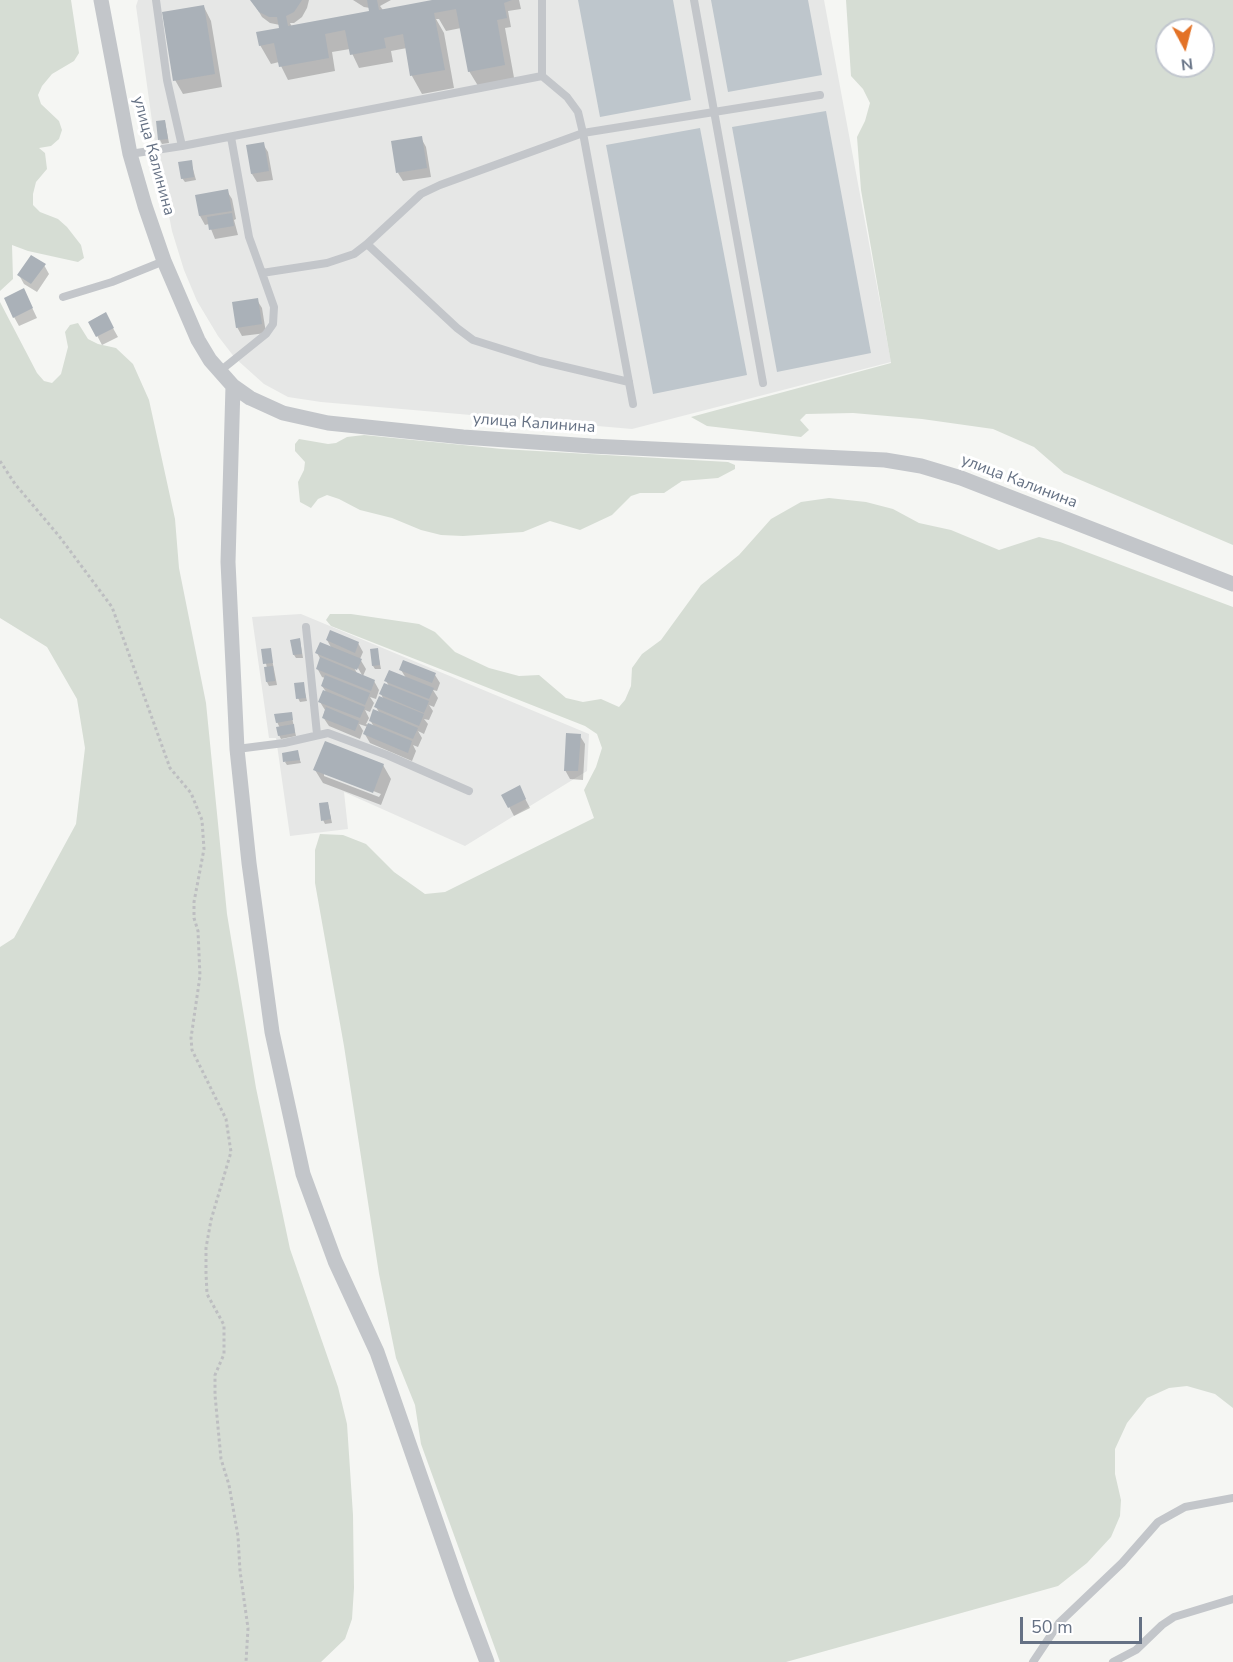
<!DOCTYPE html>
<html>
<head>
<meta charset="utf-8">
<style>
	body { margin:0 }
	#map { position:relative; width:1233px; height:1662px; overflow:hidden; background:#f5f6f3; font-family:"Nunito Sans",sans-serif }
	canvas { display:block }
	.north { position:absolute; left:1155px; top:18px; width:60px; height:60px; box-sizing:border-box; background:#fff; border:2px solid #c1c6ce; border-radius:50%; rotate:173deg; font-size:16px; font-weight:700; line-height:24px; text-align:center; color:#657184 }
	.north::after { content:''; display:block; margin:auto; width:21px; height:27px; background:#e37226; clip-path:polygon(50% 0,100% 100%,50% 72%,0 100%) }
	.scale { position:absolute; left:1020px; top:1617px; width:122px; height:27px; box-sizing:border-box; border:3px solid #657184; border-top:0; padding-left:8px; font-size:18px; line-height:21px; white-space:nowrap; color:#657184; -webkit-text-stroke:4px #fff; paint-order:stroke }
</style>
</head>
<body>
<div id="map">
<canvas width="1233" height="1662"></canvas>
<div class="north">N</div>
<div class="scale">50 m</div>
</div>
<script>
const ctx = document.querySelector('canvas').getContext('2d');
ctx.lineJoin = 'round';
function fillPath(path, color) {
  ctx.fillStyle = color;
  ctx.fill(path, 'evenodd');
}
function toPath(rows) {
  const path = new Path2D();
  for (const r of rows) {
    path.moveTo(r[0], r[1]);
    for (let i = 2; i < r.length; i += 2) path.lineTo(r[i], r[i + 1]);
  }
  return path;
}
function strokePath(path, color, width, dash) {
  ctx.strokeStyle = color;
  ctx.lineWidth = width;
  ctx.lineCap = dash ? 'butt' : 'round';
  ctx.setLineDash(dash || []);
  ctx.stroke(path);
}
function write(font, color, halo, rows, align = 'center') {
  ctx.font = font + ' "Nunito Sans",sans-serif';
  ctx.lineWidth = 6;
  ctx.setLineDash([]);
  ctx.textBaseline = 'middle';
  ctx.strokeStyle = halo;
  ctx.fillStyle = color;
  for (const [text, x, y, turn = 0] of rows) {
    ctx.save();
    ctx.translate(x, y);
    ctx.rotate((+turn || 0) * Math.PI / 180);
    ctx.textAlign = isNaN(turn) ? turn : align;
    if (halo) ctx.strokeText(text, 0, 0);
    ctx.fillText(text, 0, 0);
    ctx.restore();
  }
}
fillPath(toPath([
	[138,0,824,0,891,362,632,429,321,402,288,397,264,384,235,358,218,336,197,301,184,270,172,231,156,150,136,6],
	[301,614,589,734,587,771,465,846,344,792,348,829,290,836,276,738,269,738,252,617]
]), '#e6e7e6');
fillPath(toPath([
	[0,0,71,0,79,53,74,61,52,74,42,86,38,95,41,104,59,121,62,130,59,139,51,146,39,148,45,153,47,169,36,182,33,194,33,205,40,212,58,219,67,227,81,245,84,258,78,262,28,251,12,245,13,279,0,291],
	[846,0,1233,0,1233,545,1064,473,1034,447,993,429,922,419,853,413,806,414,800,420,809,430,801,437,707,426,691,417,891,363,861,190,857,137,865,121,870,103,863,89,851,76],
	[1167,30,1203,30,1203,66,1167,66],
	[0,302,37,373,44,381,52,383,61,374,68,347,65,332,70,325,78,323,88,339,98,344,116,348,133,364,149,400,175,519,179,568,206,703,227,914,256,1088,290,1249,338,1387,347,1424,353,1515,354,1588,352,1619,345,1639,321,1662,0,1662,0,947,14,938,76,824,85,748,77,699,47,647,0,618],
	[364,435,502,449,728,462,735,465,735,469,718,478,682,481,664,493,640,493,631,496,612,515,580,530,550,521,523,532,463,536,441,535,421,530,392,518,360,510,339,499,327,495,318,499,311,508,300,502,298,482,304,470,305,462,295,451,295,444,299,439,328,444,336,443,347,437],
	[829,498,866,502,893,509,919,523,951,530,999,550,1039,537,1060,542,1233,607,1233,1408,1215,1394,1187,1386,1169,1388,1147,1398,1127,1423,1115,1449,1115,1474,1121,1500,1120,1516,1111,1537,1087,1563,1058,1586,786,1662,500,1662,421,1444,415,1405,396,1358,379,1274,344,1046,315,883,315,850,320,834,343,835,366,844,394,872,425,894,445,892,594,818,584,790,596,767,602,748,597,734,585,726,331,626,326,620,330,614,351,614,419,624,435,632,455,652,489,668,519,676,539,675,566,698,583,702,601,699,619,707,625,700,631,686,632,668,642,654,661,640,701,585,739,555,771,519,801,502]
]), '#d6ddd4');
fillPath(toPath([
	[578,0,673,0,691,100,600,117],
	[711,0,808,0,822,75,728,92],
	[826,111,871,353,777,372,732,127],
	[700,128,747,375,653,394,606,145]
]), '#bec6cc');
fillPath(toPath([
	[252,0,309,0,307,8,302,17,294,23,290,23,292,27,371,13,370,8,364,7,353,0,391,0,380,6,383,10,441,0,519,0,521,9,508,11,511,27,505,28,515,83,480,89,469,71,461,28,446,31,439,19,436,19,444,33,454,88,422,94,412,76,407,48,391,51,393,62,359,68,350,49,332,52,335,71,288,80,279,62,271,64,260,45,281,29,280,25,270,23,262,17],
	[204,7,211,21,222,87,183,94,175,80],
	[165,122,169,143,162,144,160,140],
	[421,138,426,147,431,177,403,181,398,173],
	[263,144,268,152,273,180,257,182,252,174,248,147],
	[191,162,196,180,185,182,182,178],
	[227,191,232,199,236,219,234,220,238,235,215,239,209,224,205,225,200,216,197,196],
	[44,265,49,274,37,292,24,284,19,275],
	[28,299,37,318,19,326,14,317],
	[257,300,262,308,266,333,242,336,237,327],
	[105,314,118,337,102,345,90,322],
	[300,640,303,658,296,658,294,655],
	[327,640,358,643,363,652,360,659,366,669,363,676,374,681,379,690,376,699,370,697,374,703,370,712,365,710,370,720,380,714,376,707,384,700,381,694,389,686,386,681,406,678,401,670,435,675,440,683,437,691,433,690,438,698,434,707,429,705,433,711,429,720,424,719,428,724,424,734,418,731,422,738,418,747,413,745,416,751,412,761,370,743,363,731,360,739,329,726,323,717,325,710,320,702,327,693,322,686,325,678,322,677,317,668,321,660,317,653,332,649],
	[355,663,362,675,358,675,352,664],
	[369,718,374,727,366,724],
	[359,724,368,727,365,734],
	[270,649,277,685,269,686,267,682,267,668,263,650],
	[377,649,381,669,375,669,373,666],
	[303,684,307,701,300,702,298,698],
	[291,713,296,736,281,739,279,735,280,728,277,722],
	[580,736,585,744,583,780,570,779,565,770],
	[297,752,301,763,287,765,285,762],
	[383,765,391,779,381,805,323,783,315,770],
	[324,772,381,794,379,797,324,776],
	[519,787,530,808,514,816,503,795],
	[328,804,332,823,325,824,323,820]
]), '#0003');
fillPath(toPath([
	[250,0,302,0,294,12,286,16,288,26,369,11,367,0,377,0,379,10,432,0,512,0,504,3,507,18,497,20,505,65,468,72,456,9,434,13,445,70,410,76,403,34,384,38,386,48,350,55,345,30,325,34,329,58,279,67,274,43,259,46,256,32,279,28,277,17,269,17,259,12],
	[204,5,215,74,173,81,162,12],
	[165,120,168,139,158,140,156,121],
	[422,136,427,168,396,173,391,141],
	[264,142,269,171,251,174,246,145],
	[192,160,194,177,181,179,178,162],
	[228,189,232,211,199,216,195,195],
	[232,213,234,226,209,230,207,217],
	[31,255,46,264,31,284,17,275],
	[24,288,33,308,13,318,4,298],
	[258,298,262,324,236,328,232,302],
	[106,312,114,328,96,337,88,322],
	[330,630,359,642,355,653,326,640],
	[300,638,302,654,293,655,290,640],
	[320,642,362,659,357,670,315,653],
	[271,648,273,663,263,664,261,649],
	[378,648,380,665,372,666,370,649],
	[320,657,375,680,371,691,316,669],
	[403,660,436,673,432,683,399,670],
	[273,666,275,681,266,682,264,667],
	[389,670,434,688,429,699,384,681],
	[325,675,370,693,365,705,321,686],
	[304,682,306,698,296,699,294,683],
	[384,683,429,701,424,713,379,694],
	[323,690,365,707,360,718,318,702],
	[379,696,424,714,419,726,374,707],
	[326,707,359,721,355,731,322,718],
	[373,709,418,728,413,739,369,721],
	[292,712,293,720,276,723,274,714],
	[368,723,412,741,408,753,363,734],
	[294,724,295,733,278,736,276,727],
	[566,733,581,734,578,771,564,771],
	[325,741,384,764,373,793,313,770],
	[298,750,300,760,283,762,282,753],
	[520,785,526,799,508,808,501,795],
	[328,802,331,819,321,821,319,803]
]), '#aab1b8');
strokePath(toPath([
	[0,461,15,484,59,536,112,607,170,768,191,793,202,820,204,849,194,902,194,918,198,931,200,976,191,1038,192,1050,226,1119,231,1152,211,1220,206,1248,206,1273,207,1294,224,1325,224,1354,215,1375,215,1395,221,1459,229,1485,238,1536,240,1571,248,1628,246,1662]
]), '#bdbec1', 3, [3, 3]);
strokePath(toPath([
	[156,0,167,80,182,146],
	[542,0,542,76],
	[694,0,763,383],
	[231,137,249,237,262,273],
	[130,154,182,146,542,76,567,97,578,112,583,133,820,95],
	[367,244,421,194,440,185,583,133,633,404],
	[63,297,112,282,164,261],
	[220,371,266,334,273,324,274,307,262,273,327,263,354,254,367,244,457,328,473,340,540,361,629,382],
	[306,627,317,734],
	[237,749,284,743,328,733,387,755,469,791],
	[1033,1662,1059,1623,1122,1563,1158,1522,1185,1507,1233,1498],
	[1113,1662,1136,1650,1162,1625,1174,1617,1233,1599]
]), '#c3c6ca', 8);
strokePath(toPath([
	[101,0,130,154,145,206,164,261,198,340,210,360,233,386,250,398,283,413,328,423,463,437,591,446,885,460,921,466,961,478,1233,584],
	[233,386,228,562,237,749,249,863,272,1032,303,1174,335,1261,377,1352,461,1593,487,1662]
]), '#c3c6ca', 15);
write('16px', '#657184', '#fff', [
	["улица Калинина",153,156,75],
	["улица Калинина",534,424,4],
	["улица Калинина",1019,482,21]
]);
</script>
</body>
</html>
